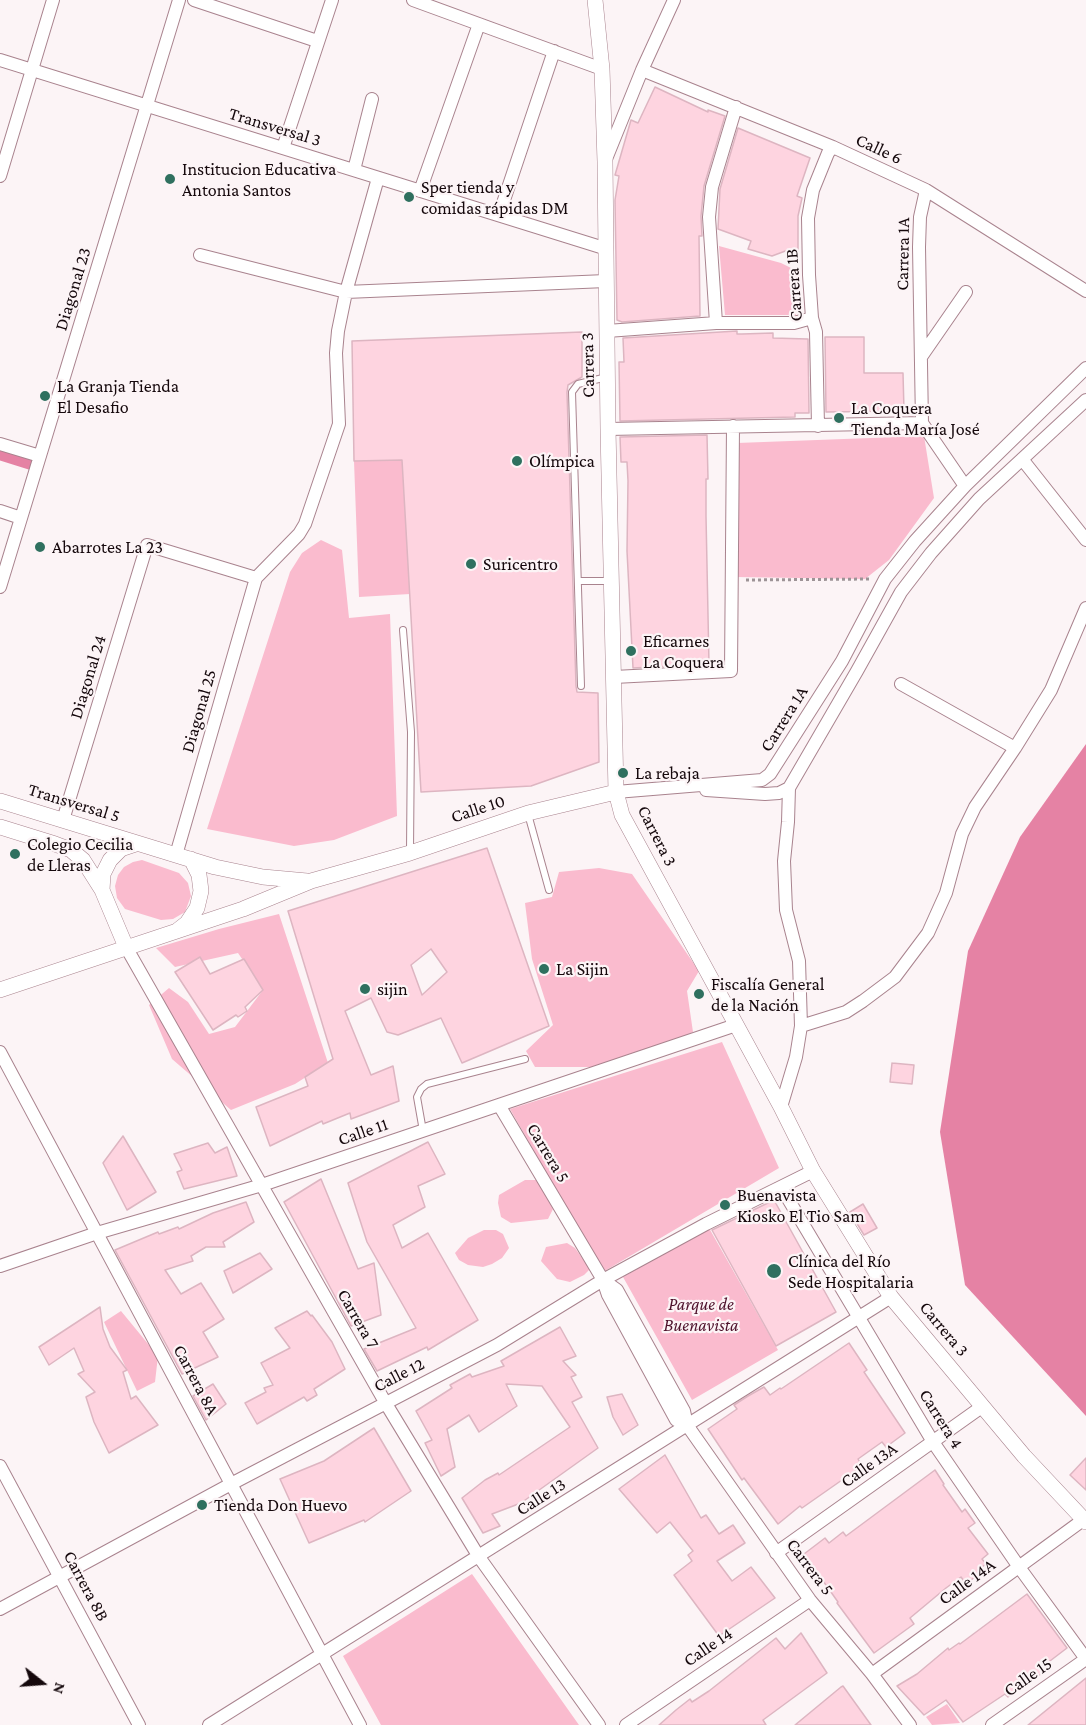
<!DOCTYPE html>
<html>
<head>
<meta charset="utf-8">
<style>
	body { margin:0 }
	#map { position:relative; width:1086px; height:1725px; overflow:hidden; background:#fcf4f6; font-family:"Crimson Pro",serif }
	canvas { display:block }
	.north { position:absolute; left:12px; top:1653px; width:60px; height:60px; -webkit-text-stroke:4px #fcf4f6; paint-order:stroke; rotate:107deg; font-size:16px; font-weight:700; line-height:24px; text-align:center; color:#15080c }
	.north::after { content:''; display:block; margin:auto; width:21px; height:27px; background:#15080c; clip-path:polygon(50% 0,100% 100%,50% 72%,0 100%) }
</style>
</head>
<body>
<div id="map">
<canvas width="1086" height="1725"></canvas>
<div class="north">N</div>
</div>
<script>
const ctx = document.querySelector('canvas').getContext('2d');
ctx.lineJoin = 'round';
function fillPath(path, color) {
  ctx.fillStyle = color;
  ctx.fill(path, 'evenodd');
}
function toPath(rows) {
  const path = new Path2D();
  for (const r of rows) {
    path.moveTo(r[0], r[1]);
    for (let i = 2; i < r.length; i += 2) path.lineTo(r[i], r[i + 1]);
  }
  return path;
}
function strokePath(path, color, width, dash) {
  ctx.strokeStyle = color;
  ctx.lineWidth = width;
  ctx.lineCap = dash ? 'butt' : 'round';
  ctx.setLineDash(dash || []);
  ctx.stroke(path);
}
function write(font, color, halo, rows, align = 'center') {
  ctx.font = font + ' "Crimson Pro",serif';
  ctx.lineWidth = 4.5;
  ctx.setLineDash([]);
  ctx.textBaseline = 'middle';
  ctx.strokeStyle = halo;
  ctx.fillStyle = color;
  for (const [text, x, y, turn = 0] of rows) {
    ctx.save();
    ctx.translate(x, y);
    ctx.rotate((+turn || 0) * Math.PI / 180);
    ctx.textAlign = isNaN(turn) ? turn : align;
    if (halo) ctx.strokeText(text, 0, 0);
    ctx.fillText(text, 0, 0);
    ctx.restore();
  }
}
fillPath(toPath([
	[719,246,781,263,797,271,796,315,725,315],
	[924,436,934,498,889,560,865,579,736,577,737,443],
	[402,460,410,594,359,597,354,461],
	[321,540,342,550,349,618,390,614,397,816,334,840,294,846,207,829,290,572,302,553],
	[142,860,179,873,188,883,191,896,185,912,173,919,161,920,125,909,117,898,115,886,118,875,124,867,133,862],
	[599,868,632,874,699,971,687,991,693,1032,668,1043,596,1067,535,1067,526,1051,553,1025,532,959,525,903,552,897,559,872],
	[279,914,328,1063,295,1084,231,1110,172,1059,149,1005,169,988,188,1002,209,1034,235,1027,263,990,238,953,175,967,156,948,219,929],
	[722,1042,779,1168,603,1272,510,1109],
	[525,1180,537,1180,553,1209,548,1219,511,1223,501,1217,498,1203,499,1195],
	[709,1228,778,1350,692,1400,623,1277],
	[484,1230,496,1230,503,1234,509,1248,502,1258,492,1264,483,1267,468,1265,459,1260,455,1253,468,1238],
	[567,1243,575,1248,590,1269,584,1275,570,1282,557,1279,541,1261,546,1247],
	[121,1311,158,1356,155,1382,137,1391,104,1322],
	[472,1574,579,1725,381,1725,343,1656],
	[947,1704,960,1723,932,1725,926,1717]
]), '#fabbce');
fillPath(toPath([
	[1086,744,1086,1416,965,1285,940,1132,968,951,1020,837]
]), '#e582a4');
strokePath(toPath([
	[0,452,35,463]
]), '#e582a4', 16);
const building = toPath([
	[655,87,708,112,708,110,725,116,704,186,701,216,702,236,699,236,700,316,622,322,617,320,615,200,619,176,615,175,631,120,638,123,655,87],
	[738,128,810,158,797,196,802,198,798,216,798,254,788,250,772,256,748,249,751,241,718,229,720,189,738,128],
	[737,331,737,334,742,334,773,333,773,338,808,339,809,413,795,413,795,417,620,421,619,362,624,362,623,338,737,331],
	[582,332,582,377,568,385,567,392,576,686,577,692,598,693,599,762,531,786,421,792,402,460,354,461,352,341,582,332],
	[825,337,864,337,864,373,903,373,904,411,826,412,825,337],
	[707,435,708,479,706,479,706,516,709,664,633,668,627,551,628,481,627,462,621,462,620,437,707,435],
	[487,848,549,1026,462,1063,441,1018,398,1035,387,1032,371,998,345,1011,371,1075,393,1066,399,1101,351,1119,350,1113,323,1124,322,1121,270,1146,256,1107,308,1086,305,1077,333,1059,288,911,487,848],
	[431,949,447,972,422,995,411,965,431,949],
	[200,957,210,974,244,959,263,990,245,1007,247,1011,238,1017,236,1015,213,1030,175,972,200,957],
	[892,1063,914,1065,912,1084,890,1082,892,1063],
	[123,1136,156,1192,127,1210,103,1163,123,1136],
	[428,1142,445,1174,418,1186,425,1207,393,1225,402,1248,428,1233,478,1320,428,1350,427,1347,377,1371,364,1349,416,1328,367,1242,348,1183,428,1142],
	[208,1143,215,1153,227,1147,237,1176,184,1189,177,1172,182,1170,174,1154,208,1143],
	[321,1179,358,1269,374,1263,381,1315,351,1326,284,1202,321,1179],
	[774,1200,836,1312,776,1346,712,1230,774,1200],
	[246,1202,254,1222,223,1242,225,1247,206,1247,191,1256,193,1261,165,1270,181,1294,201,1283,224,1319,203,1332,218,1357,182,1374,115,1250,158,1232,159,1234,178,1227,179,1229,213,1213,246,1202],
	[863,1204,877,1228,864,1235,850,1212,863,1204],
	[260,1253,272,1269,233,1293,224,1271,260,1253],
	[100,1307,103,1329,110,1347,127,1370,123,1372,131,1399,136,1396,158,1425,109,1453,94,1422,86,1397,95,1392,78,1374,84,1371,74,1348,49,1365,39,1347,100,1307],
	[307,1311,311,1316,312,1315,332,1342,345,1369,314,1389,317,1395,307,1401,304,1397,257,1424,245,1403,266,1392,264,1388,273,1385,261,1363,290,1348,275,1328,307,1311],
	[560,1327,576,1356,563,1361,576,1375,571,1377,582,1397,572,1402,598,1448,521,1503,492,1514,500,1526,483,1533,462,1498,485,1480,498,1473,499,1475,570,1427,542,1386,506,1384,517,1406,479,1432,469,1415,447,1429,455,1467,441,1476,425,1443,432,1440,416,1411,452,1388,450,1385,470,1374,472,1377,504,1366,501,1361,560,1327],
	[849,1343,867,1370,864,1372,905,1433,886,1447,882,1442,858,1459,862,1466,802,1508,800,1506,778,1524,744,1478,742,1480,708,1429,737,1409,734,1405,748,1396,764,1387,770,1395,780,1388,781,1389,849,1343],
	[213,1384,226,1404,206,1420,193,1396,213,1384],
	[622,1394,638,1425,623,1435,613,1417,607,1397,622,1394],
	[374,1428,411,1491,365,1522,364,1520,309,1543,280,1479,324,1461,374,1428],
	[665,1455,701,1518,706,1515,719,1534,733,1525,745,1543,717,1561,732,1581,751,1567,775,1598,719,1636,674,1575,692,1561,688,1555,693,1551,670,1522,657,1533,619,1489,665,1455],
	[1086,1458,1086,1490,1070,1475,1086,1458],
	[935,1470,944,1484,943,1485,962,1512,965,1509,975,1523,968,1528,988,1554,982,1559,986,1564,978,1570,980,1573,966,1584,961,1577,946,1588,910,1618,914,1624,874,1653,837,1603,838,1602,804,1554,825,1538,829,1543,843,1532,846,1536,935,1470],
	[1027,1594,1067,1648,1046,1664,1049,1668,1027,1684,1008,1697,1005,1694,963,1722,946,1700,924,1715,897,1686,917,1674,948,1648,949,1650,959,1643,960,1644,1027,1594],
	[801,1633,827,1673,763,1720,766,1725,659,1725,676,1710,690,1699,692,1702,709,1691,776,1638,785,1649,801,1633],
	[1086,1678,1086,1725,1028,1725,1086,1678],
	[843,1686,871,1725,795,1725,841,1687,843,1686]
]);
fillPath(building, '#fed4e0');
strokePath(building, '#ddb5c1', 1.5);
const service = toPath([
	[578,581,611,581],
	[403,630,411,732,410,851],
	[581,686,572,392,578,384,607,377],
	[528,814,549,890],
	[423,1131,417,1097,421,1089,427,1084,525,1059]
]);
const minor = toPath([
	[194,0,317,41],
	[413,0,602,69],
	[0,60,607,249],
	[642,70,833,147,926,190,1086,291],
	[283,148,332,0],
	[606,159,642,70,674,0],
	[354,170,372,99],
	[0,176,53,0],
	[926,190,920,217,919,247,922,423,965,486],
	[420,191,479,24],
	[499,215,554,51],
	[200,255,346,292,606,281],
	[716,323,709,217,712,187,736,107],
	[607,331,716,323,794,323,812,318],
	[921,357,966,292],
	[818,426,816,332,812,318,809,275,808,218,813,190,828,153,833,147],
	[608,429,922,423],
	[0,444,40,456],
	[1022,459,1086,540],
	[0,511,21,518],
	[0,587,179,0],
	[614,677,731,671,733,426],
	[901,684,1015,748],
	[706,790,765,794,779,793,789,788,857,671,901,592,931,553,979,499,1086,400],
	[616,792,762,780,770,774,842,661,885,579,915,541,965,486,1086,368],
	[63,820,147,545,256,578],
	[176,855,256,578,299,534,305,524,339,424,336,353,338,331,346,292,378,178],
	[126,947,385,1402,479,1557,599,1725],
	[801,1026,846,1012,863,1001,895,977,928,933,946,893,962,834,975,807,1015,748,1051,690,1086,608],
	[0,1052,360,1725],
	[499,1105,603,1280,608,1295,676,1420,687,1425],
	[781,1107,796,1057,801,1026,799,961,786,910,784,861,788,822,789,788],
	[781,1187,933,1442,1019,1567,1086,1659],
	[0,1266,97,1233,262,1185,736,1025],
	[603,1280,617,1290,684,1411,687,1425,810,1600,872,1674,910,1725],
	[0,1466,139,1725],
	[776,1553,983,1406],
	[0,1609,231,1484,497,1345,603,1280,706,1224,813,1171],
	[872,1674,1083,1520],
	[209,1725,891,1297],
	[626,1725,810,1600],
	[992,1725,1086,1659]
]);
const tertiary = toPath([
	[595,0,602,69,605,162,608,429,616,792,622,815,781,1107,813,1171,891,1297,1024,1456,1086,1522],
	[0,801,215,867,263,877,307,881],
	[0,827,55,844,71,850,83,860,102,890,126,947],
	[102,890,103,874,110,860,121,849,136,844],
	[178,930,187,923,197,908,201,891,199,875,191,859],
	[0,990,243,909,311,881,410,853,528,813,616,792]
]);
strokePath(service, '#a9838e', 8);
strokePath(minor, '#a9838e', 14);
strokePath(tertiary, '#a9838e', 16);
strokePath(toPath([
	[746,580,871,579]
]), '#9d9396', 3, [3, 3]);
strokePath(service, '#fff', 6);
strokePath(minor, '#fff', 12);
strokePath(tertiary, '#fff', 15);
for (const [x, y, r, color] of [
	[170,179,6,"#2f705f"],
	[409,197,6,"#2f705f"],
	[45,396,6,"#2f705f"],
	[839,418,6,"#2f705f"],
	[517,461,6,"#2f705f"],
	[40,547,6,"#2f705f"],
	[471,564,6,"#2f705f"],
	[631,651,6,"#2f705f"],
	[623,773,6,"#2f705f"],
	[15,854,6,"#2f705f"],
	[544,969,6,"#2f705f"],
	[365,989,6,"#2f705f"],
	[699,994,6,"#2f705f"],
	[725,1205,6,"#2f705f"],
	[774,1271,8,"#2f705f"],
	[202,1505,6,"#2f705f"]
]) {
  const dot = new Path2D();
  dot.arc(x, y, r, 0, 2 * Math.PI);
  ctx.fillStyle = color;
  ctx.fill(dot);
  strokePath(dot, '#fcf4f6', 2);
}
write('18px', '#15080c', '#fcf4f6', [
	["Transversal 3",275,127,17],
	["Calle 6",879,149,25],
	["Carrera 1A",903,254,-89],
	["Carrera 1B",794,285,-94],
	["Diagonal 23",73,289,-73],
	["Carrera 3",588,365,-91],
	["Diagonal 24",88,677,-73],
	["Diagonal 25",199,711,-74],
	["Carrera 1A",784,719,-58],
	["Transversal 5",74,803,17],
	["Calle 10",478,809,-18],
	["Carrera 3",657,836,63],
	["Calle 11",363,1132,-19],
	["Carrera 5",548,1153,59],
	["Carrera 7",358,1319,60],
	["Carrera 3",944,1329,50],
	["Calle 12",399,1375,-27],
	["Carrera 8A",196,1380,62],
	["Carrera 4",941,1419,58],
	["Calle 13A",869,1465,-35],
	["Calle 13",541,1497,-32],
	["Carrera 5",810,1567,53],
	["Calle 14A",967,1582,-36],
	["Carrera 8B",86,1586,62],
	["Calle 14",708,1647,-34],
	["Calle 15",1028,1677,-35]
]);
write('18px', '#15080c', '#fcf4f6', [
	["Institucion Educativa",182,169],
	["Antonia Santos",182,190],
	["Sper tienda y",421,187],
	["comidas rápidas DM",421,208],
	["La Granja Tienda",57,386],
	["El Desafio",57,407],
	["La Coquera",851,408],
	["Tienda María José",851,429],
	["Olímpica",529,461],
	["Abarrotes La 23",52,547],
	["Suricentro",483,564],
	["Eficarnes",643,641],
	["La Coquera",643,662],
	["La rebaja",635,773],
	["Colegio Cecilia",27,844],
	["de Lleras",27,865],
	["La Sijin",556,969],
	["Fiscalía General",711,984],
	["de la Nación",711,1005],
	["sijin",377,989],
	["Buenavista",737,1195],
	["Kiosko El Tio Sam",737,1216],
	["Clínica del Río",788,1261],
	["Sede Hospitalaria",788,1282],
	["Tienda Don Huevo",214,1505]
], 'left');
write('italic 18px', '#4e112b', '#fcf4f6', [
	["Parque de",701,1304],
	["Buenavista",701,1325]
]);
</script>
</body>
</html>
